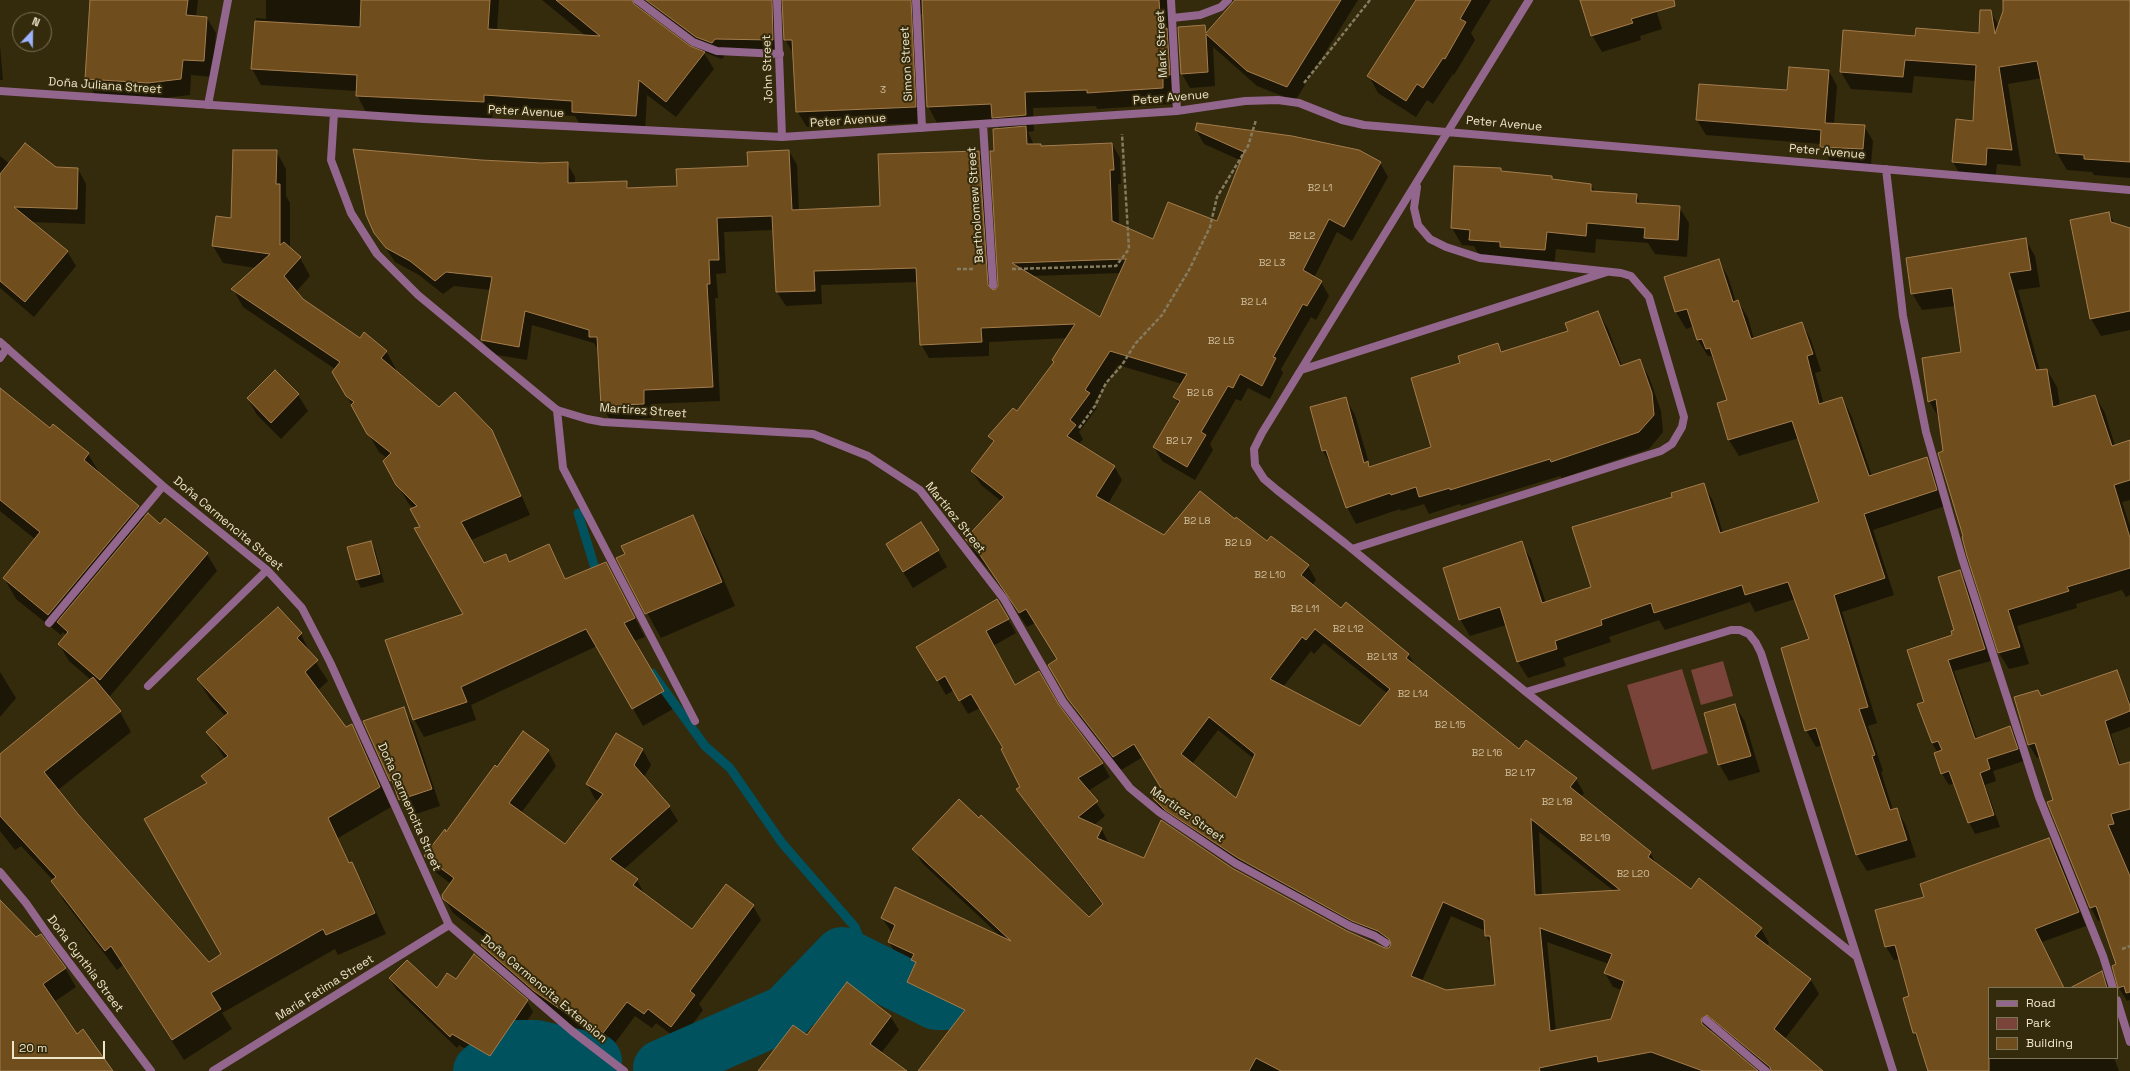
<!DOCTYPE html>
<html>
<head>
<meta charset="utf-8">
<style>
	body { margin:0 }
	#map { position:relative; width:2130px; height:1071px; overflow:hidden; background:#342a0c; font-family:"Space Grotesk",sans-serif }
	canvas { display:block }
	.legend { position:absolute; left:1988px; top:987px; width:130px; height:72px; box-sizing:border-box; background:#342a0c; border:1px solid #7e7457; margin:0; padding:5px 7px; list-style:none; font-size:12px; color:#eee4c7 }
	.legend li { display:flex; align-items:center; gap:8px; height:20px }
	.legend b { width:20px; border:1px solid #7e7457 }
	.north { position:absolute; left:12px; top:12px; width:40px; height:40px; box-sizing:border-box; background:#342a0c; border:1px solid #7e7457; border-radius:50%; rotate:22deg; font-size:11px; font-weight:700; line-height:16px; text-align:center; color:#eee4c7 }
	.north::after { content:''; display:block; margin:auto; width:14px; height:18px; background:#9eb3fd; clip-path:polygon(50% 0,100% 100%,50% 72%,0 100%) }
	.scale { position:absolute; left:12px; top:1041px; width:93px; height:18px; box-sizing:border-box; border:2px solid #eee4c7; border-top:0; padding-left:5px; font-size:12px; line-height:14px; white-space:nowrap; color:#eee4c7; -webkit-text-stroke:3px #342a0c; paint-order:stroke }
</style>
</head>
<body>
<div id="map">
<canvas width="2130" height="1071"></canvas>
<ul class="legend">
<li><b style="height:5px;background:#93668d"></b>Road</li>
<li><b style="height:11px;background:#7a443a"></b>Park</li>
<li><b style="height:11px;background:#704d1d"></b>Building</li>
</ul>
<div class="north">N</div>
<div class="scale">20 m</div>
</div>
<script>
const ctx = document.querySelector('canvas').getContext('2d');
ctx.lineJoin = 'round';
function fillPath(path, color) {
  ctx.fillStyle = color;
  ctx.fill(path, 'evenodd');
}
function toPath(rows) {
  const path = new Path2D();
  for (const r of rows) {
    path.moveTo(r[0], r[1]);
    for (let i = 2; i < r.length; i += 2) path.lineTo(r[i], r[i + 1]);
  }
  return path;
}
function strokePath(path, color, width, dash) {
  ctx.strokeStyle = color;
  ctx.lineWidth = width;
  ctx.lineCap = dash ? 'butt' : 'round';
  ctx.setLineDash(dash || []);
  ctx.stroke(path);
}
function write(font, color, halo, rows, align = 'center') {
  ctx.font = font + ' "Space Grotesk",sans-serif';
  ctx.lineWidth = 4;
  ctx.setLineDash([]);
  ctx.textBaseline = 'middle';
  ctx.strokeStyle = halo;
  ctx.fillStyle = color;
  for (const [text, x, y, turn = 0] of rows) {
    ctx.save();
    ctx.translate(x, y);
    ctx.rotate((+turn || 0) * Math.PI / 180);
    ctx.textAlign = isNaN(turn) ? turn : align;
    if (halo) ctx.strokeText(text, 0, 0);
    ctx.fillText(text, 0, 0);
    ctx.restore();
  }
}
fillPath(toPath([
	[1723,661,1733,696,1701,705,1691,670],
	[1682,669,1708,753,1652,770,1627,685]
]), '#7a443a');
fillPath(toPath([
	[104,0,198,0,196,17,207,18,216,33,212,77,191,75,190,95,156,99,95,95,86,79,89,37],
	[266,0,499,0,497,31,586,36,542,0,1167,0,1169,33,1178,91,1171,91,1172,104,1097,109,1096,106,1033,108,1034,131,1028,132,1034,145,1041,145,1042,147,1112,144,1120,158,1121,184,1118,184,1119,226,1154,241,1218,222,1242,161,1204,144,1196,130,1380,163,1388,177,1352,241,1337,232,1314,278,1321,282,1329,296,1316,320,1311,317,1281,369,1283,373,1270,399,1248,388,1241,401,1236,399,1210,444,1213,450,1195,480,1162,461,1154,447,1179,405,1175,397,1182,384,1118,365,1094,403,1097,408,1079,432,1083,439,1079,444,1114,466,1122,480,1108,504,1164,537,1235,520,1267,543,1308,566,1316,580,1312,585,1341,609,1346,603,1409,655,1415,666,1520,750,1576,779,1584,793,1581,797,1650,853,1658,866,1691,891,1761,929,1769,943,1767,946,1811,980,1819,994,1784,1040,1822,1071,1767,1071,1713,1028,1710,1032,1756,1071,919,1071,960,1018,916,996,908,982,915,965,897,956,889,942,892,933,882,918,1001,937,922,863,914,849,1089,918,1103,906,1026,803,1018,789,1021,787,1004,748,980,708,968,714,954,690,946,695,918,647,997,601,1016,633,993,646,1015,686,1058,706,1102,763,1110,777,1088,791,1105,816,1094,825,1101,828,1109,844,1145,860,1232,869,1347,932,1372,942,1383,949,1390,948,1361,935,1247,872,1162,812,1154,798,1162,789,1143,757,1121,770,1077,713,1049,665,1058,660,1035,623,1027,627,989,570,974,553,966,539,1001,501,981,485,972,471,994,444,989,436,1017,412,1055,363,1067,338,989,342,989,356,929,358,921,344,918,282,821,285,822,304,786,306,777,292,774,230,724,232,726,273,716,274,718,298,715,298,720,401,651,404,652,418,610,420,602,406,599,351,594,343,532,325,527,360,491,354,482,340,491,290,454,286,443,294,419,275,395,262,375,232,481,161,541,164,567,163,575,177,575,184,626,182,630,189,678,187,749,167,789,151,797,165,799,211,881,207,979,152,987,166,994,291,1000,285,995,152,1000,129,995,120,937,123,928,106,923,12,919,17,924,123,807,127,797,111,794,55,785,39,784,10,780,16,782,55,725,55,722,59,706,53,647,10,643,13,689,47,704,53,714,69,676,117,647,95,645,132,582,128,575,116,493,111,492,118,366,112,357,95,357,91,261,85,252,69,256,18,266,19],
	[1121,273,1100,319,1032,276],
	[1324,643,1388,694,1360,727,1283,687,1311,651,1314,654],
	[1218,730,1254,759,1236,799,1192,764],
	[1539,832,1614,891,1542,896],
	[1451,916,1486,931,1486,936,1492,945,1497,986,1446,991,1422,981],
	[1547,942,1609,964,1605,973,1613,987,1622,990,1612,1020,1556,1031],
	[1236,0,1358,0,1295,101,1257,86,1213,47,1215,86,1190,88,1182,74,1204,27,1208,32],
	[1417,0,1491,0,1471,33,1475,40,1454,75,1453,74,1433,104,1427,100,1416,117,1378,93,1369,76],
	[1582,0,1653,0,1662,29,1640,36,1641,40,1602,52,1592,35],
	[2004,0,2130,0,2130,178,2094,175,2092,172,2067,170,2057,153,2042,78,2008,84,2021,166,1997,164,1995,182,1962,178,1953,162,1974,122,1976,81,1914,76,1912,93,1851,89,1841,72,1916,37,1979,34,1990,11,1999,26,2004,11],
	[0,46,3,80,0,80],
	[1829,71,1837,86,1834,124,1864,126,1873,141,1871,164,1830,161,1821,144,1706,135,1697,120,1700,85,1788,91],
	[276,151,286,169,286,196,290,203,290,249,300,258,310,276,296,292,303,300,360,339,386,351,396,369,395,371,439,408,491,430,501,449,530,515,471,540,484,564,505,555,510,563,548,545,566,580,616,581,645,637,634,641,673,709,643,726,597,646,471,705,476,720,424,737,414,719,464,615,414,509,408,503,384,461,387,458,379,452,333,372,335,369,243,307,233,289,256,268,223,263,213,246],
	[0,156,10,164,78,169,86,184,85,224,31,222,67,251,76,266,34,317,0,288],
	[1455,167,1500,169,1502,172,1551,177,1553,180,1591,185,1595,192,1636,195,1641,205,1679,207,1689,223,1687,257,1655,254,1648,243,1596,239,1595,253,1556,249,1554,267,1480,257,1474,246,1462,245,1452,228],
	[2109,214,2115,224,2130,229,2130,330,2101,336,2091,319,2071,221],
	[2025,239,2035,256,2040,287,2018,290,2040,371,2047,370,2057,387,2060,406,2095,396,2105,413,2115,446,2130,441,2130,500,2122,502,2130,526,2130,595,2126,597,2122,590,2076,604,2077,608,2017,626,2029,664,2009,669,1999,653,1965,537,1945,452,1939,418,1929,401,1962,353,1956,306,1922,310,1912,293],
	[1719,261,1728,277,1736,302,1738,301,1748,318,1754,339,1802,323,1811,340,1821,371,1815,373,1824,404,1842,398,1851,415,1872,476,1927,458,1936,474,1945,506,1873,530,1894,595,1842,612,1877,723,1868,726,1883,771,1881,772,1893,810,1897,809,1906,826,1916,857,1867,871,1857,855,1823,745,1816,747,1806,730,1811,639,1795,599,1755,612,1750,602,1665,630,1659,620,1609,637,1611,642,1563,658,1566,666,1528,678,1518,662,1506,625,1470,636,1460,619,1521,543,1531,559,1546,603,1592,588,1674,497,1703,484,1713,501,1723,533,1820,502,1799,438,1739,456,1729,440,1718,404,1728,401,1716,365,1711,356,1708,356,1698,340,1694,326,1686,329,1676,312,1665,277],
	[1598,312,1608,329,1622,366,1639,360,1649,377,1661,411,1663,432,1649,449,1562,478,1560,476,1461,506,1460,504,1429,514,1424,504,1401,511,1400,509,1356,524,1347,507,1333,468,1323,451,1311,408,1345,398,1355,415,1370,467,1432,448,1462,364,1498,345,1503,353,1569,332],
	[0,390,50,429,88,454,100,474,138,507,145,518,160,525,207,554,217,571,110,696,105,693,120,712,131,732,58,790,209,963,222,954,207,784,202,776,225,759,208,732,225,716,210,699,198,680,301,634,311,655,328,681,318,690,345,728,352,726,363,746,391,807,338,838,350,864,363,883,386,934,338,955,335,949,222,1013,232,1029,184,1060,123,965,117,970,64,901,53,880,21,846,15,850,0,831,0,755,91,680,69,661,59,644,66,636,63,632,61,635,16,599,4,578,35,539,0,511],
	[298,395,308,411,281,439,257,415,248,399],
	[692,516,707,541,735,606,661,638,617,558],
	[370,542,375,550,384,582,361,588,357,580,348,548],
	[938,551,947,567,913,588,896,561],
	[1960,572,1966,583,1991,661,1954,671,1977,739,2010,728,2017,739,2024,761,1993,771,1996,781,1985,785,2000,827,1975,834,1969,822,1955,783,1949,785,1942,774,1935,753,1938,753,1932,743,1919,705,1925,703,1955,631],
	[0,672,16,698,0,717],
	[2116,672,2130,701,2130,727,2111,734,2121,766,2130,763,2130,1000,2127,1001,2119,988,2113,966,2117,964,2102,920,2098,921,2091,908,2048,803,2054,801,2040,757,2037,758,2029,745,2015,698,2041,697],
	[1735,705,1745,722,1760,772,1729,781,1719,764],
	[403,709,413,725,440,806,410,816,391,780],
	[616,734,643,750,651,765,644,777,669,807,678,821,623,870,637,880,645,895,692,930,753,906,761,920,699,1004,703,1010,680,1041,656,1023,652,1028,635,1016,612,1047,591,1031,587,1036,560,1018,491,960,482,945,487,939,453,913,444,898,451,884,434,871,425,856,446,833,497,768,548,751,556,766,521,813,565,846,599,801,595,799,587,784],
	[2049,839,2057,852,2086,926,2042,942,2064,988,1989,988,1989,1058,2114,1058,2119,1071,1928,1071,1920,1044,1914,1033,1904,998,1910,997,1900,959,1894,960,1886,947,1876,910,1926,898],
	[0,901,65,968,76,987,54,1002,76,1036,111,1071,0,1071],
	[2102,972,2110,988,2072,988],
	[390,979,437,990,456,980,527,1001,533,1012,509,1048,543,1070,545,1066,555,1071,493,1071,495,1068,459,1045,457,1048,397,990],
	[890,1016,899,1030,881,1053,905,1071,760,1071,807,1037],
	[694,1060,705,1071,684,1071]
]), '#0007');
strokePath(toPath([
	[578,513,598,578],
	[652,673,705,746,730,768,782,843,855,927,872,970]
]), '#00525e', 9);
strokePath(toPath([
	[661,1068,786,1013,842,955,936,1002,948,1002,955,992,1033,1071],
	[481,1071,510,1048,536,1048,594,1061]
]), '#00525e', 56);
const building = toPath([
	[90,0,188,0,186,15,207,17,204,61,183,60,181,79,148,83,85,79,90,0],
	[361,0,490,0,488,29,600,36,556,0,632,0,634,4,690,46,705,52,666,102,639,80,636,116,572,112,572,101,484,95,484,102,356,96,357,75,251,69,255,21,360,27,361,0],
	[646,0,772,0,773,40,715,39,712,43,696,37,646,0],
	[782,0,911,0,916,107,796,112,792,40,784,40,782,0],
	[922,0,1159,0,1161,29,1167,28,1170,75,1163,75,1163,88,1087,93,1087,90,1025,92,1026,115,992,118,991,104,927,107,922,0],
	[1235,0,1341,0,1287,87,1247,71,1206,34,1208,72,1181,74,1178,27,1205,25,1206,33,1235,0],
	[1416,0,1471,0,1460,19,1466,22,1445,59,1443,58,1423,88,1417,84,1406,101,1367,76,1416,0],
	[1580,0,1674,0,1675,6,1631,19,1633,23,1591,36,1580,0],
	[2003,0,2130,0,2130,162,2084,159,2084,155,2056,153,2037,61,1999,67,2012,150,1987,148,1986,165,1952,162,1956,119,1973,121,1976,65,1905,60,1903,77,1840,72,1843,30,1915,36,1916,28,1979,33,1980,10,1991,10,1995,34,2003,11,2003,0],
	[1789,67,1829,70,1825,123,1865,125,1863,149,1820,147,1821,130,1696,120,1699,84,1787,90,1789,67],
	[1197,123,1292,136,1359,150,1381,162,1344,227,1329,219,1303,270,1322,281,1307,306,1303,304,1273,357,1276,358,1262,386,1240,374,1233,388,1228,386,1201,432,1206,435,1187,467,1153,447,1180,401,1173,397,1187,374,1110,351,1085,390,1090,393,1070,420,1076,425,1067,436,1115,466,1096,496,1164,535,1200,491,1235,519,1236,517,1267,541,1271,536,1309,565,1301,575,1341,608,1346,602,1409,654,1406,658,1519,749,1526,740,1577,778,1570,787,1651,852,1648,857,1691,889,1699,878,1762,928,1755,936,1811,979,1774,1029,1823,1071,1771,1071,1770,1067,1707,1015,1701,1019,1702,1024,1758,1071,1703,1071,1651,1052,1598,1062,1597,1056,1539,1068,1540,1071,1281,1071,1256,1058,1249,1071,918,1071,965,1010,907,982,916,962,911,960,914,954,888,942,895,925,881,918,895,887,1011,941,912,849,959,799,979,818,981,815,1089,917,1103,904,1016,789,1020,787,1001,749,1003,748,971,694,959,701,945,676,937,681,916,647,997,599,1009,619,986,631,1015,685,1039,671,1059,705,1103,763,1078,778,1098,801,1078,817,1102,828,1097,838,1144,858,1161,820,1232,868,1347,931,1385,948,1389,948,1391,944,1389,939,1378,931,1352,921,1238,858,1165,810,1153,798,1161,788,1134,744,1113,757,1068,699,1048,665,1057,659,1026,609,1019,613,980,555,965,539,1004,497,971,471,994,441,988,436,1013,408,1017,411,1054,362,1052,360,1075,324,981,328,982,342,920,345,916,268,814,271,815,291,776,292,772,216,717,218,719,260,709,260,710,284,707,284,713,387,644,390,644,404,601,406,597,337,589,337,589,330,525,311,519,347,481,340,492,277,446,272,435,281,410,261,386,248,374,233,366,215,353,149,481,160,541,163,568,162,568,183,627,181,627,188,677,186,676,169,748,166,747,152,789,150,792,210,880,206,878,154,979,151,988,285,993,290,996,289,998,285,990,151,994,151,993,129,1026,126,1027,144,1041,144,1041,146,1112,143,1114,170,1110,170,1112,221,1153,239,1168,202,1217,221,1244,152,1195,130,1197,123],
	[1126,259,1100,317,1012,263,1126,259],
	[1315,629,1390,689,1360,726,1270,679,1302,637,1306,640,1315,629],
	[1209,717,1255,754,1236,798,1181,754,1209,717],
	[1531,819,1620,890,1535,895,1531,819],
	[1443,902,1484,920,1485,936,1490,936,1495,985,1446,990,1411,976,1443,902],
	[1540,928,1612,954,1604,973,1624,981,1611,1019,1550,1031,1540,928],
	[25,143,56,167,78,168,77,209,14,207,68,251,25,302,0,281,0,174,25,143],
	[233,150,277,150,276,184,280,184,280,245,284,242,301,257,284,276,303,299,360,338,364,332,387,351,381,358,439,407,455,392,492,430,521,496,461,522,484,563,506,554,509,562,549,544,565,579,606,562,635,618,624,623,664,691,632,709,586,629,461,687,467,702,413,720,385,640,463,614,414,528,420,527,410,509,417,506,396,485,383,461,391,453,367,434,351,405,354,402,346,396,332,372,340,362,231,289,270,254,212,246,216,216,231,218,233,150],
	[1454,166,1501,168,1501,171,1552,176,1552,179,1591,184,1591,191,1637,194,1636,203,1680,206,1678,240,1644,238,1645,228,1587,223,1586,236,1547,232,1545,250,1500,247,1500,242,1469,240,1470,230,1451,228,1454,166],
	[2109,212,2111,222,2130,228,2130,311,2090,319,2070,220,2109,212],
	[2026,238,2031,270,2009,273,2036,370,2047,369,2053,407,2095,395,2112,446,2130,440,2130,480,2114,485,2130,538,2130,568,2067,587,2069,591,2008,610,2020,647,1998,653,1967,556,1962,537,1963,536,1938,453,1943,451,1936,399,1928,402,1922,358,1961,352,1952,288,1911,294,1906,258,2026,238],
	[1719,259,1733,302,1738,300,1751,339,1802,322,1813,354,1807,356,1819,404,1842,397,1869,476,1927,457,1937,490,1864,514,1885,578,1834,595,1868,707,1859,709,1875,755,1872,756,1890,810,1897,808,1907,840,1856,855,1816,728,1805,731,1781,648,1809,639,1788,582,1745,595,1742,585,1654,613,1651,603,1601,620,1602,625,1555,641,1557,649,1517,662,1500,607,1459,620,1443,568,1522,541,1542,603,1591,587,1572,527,1672,497,1671,493,1704,483,1720,533,1819,502,1792,421,1728,440,1717,403,1727,400,1710,348,1706,349,1702,339,1697,340,1687,309,1675,312,1664,277,1719,259],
	[1598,311,1620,366,1640,359,1652,393,1654,415,1639,432,1551,462,1550,459,1450,490,1450,488,1419,497,1416,487,1391,495,1390,493,1346,508,1326,450,1322,451,1310,407,1346,397,1364,463,1368,461,1369,467,1431,447,1411,378,1460,363,1458,356,1498,343,1501,352,1568,331,1565,323,1598,311],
	[275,370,299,394,271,423,247,398,275,370],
	[0,388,50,428,53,424,89,453,84,460,139,506,48,615,3,578,40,532,0,500,0,388],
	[148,513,160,524,165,518,208,553,100,680,58,644,68,632,57,622,148,513],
	[693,515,722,582,645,614,616,558,625,554,621,546,693,515],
	[921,522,939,550,903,572,886,544,921,522],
	[371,541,380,574,356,580,347,547,371,541],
	[1960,570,1985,649,1948,660,1975,739,2010,726,2018,749,1987,759,1990,769,1980,773,1994,815,1968,823,1949,771,1941,774,1934,753,1942,750,1938,741,1932,743,1917,704,1924,702,1907,650,1952,635,1951,631,1954,630,1938,577,1960,570],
	[278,607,302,633,297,638,318,660,305,672,346,727,352,724,380,787,328,818,349,863,352,862,375,913,326,935,323,929,211,993,221,1009,172,1040,111,946,105,951,51,881,56,877,0,816,0,754,93,677,121,711,44,772,78,814,209,962,221,954,144,819,207,783,201,776,228,756,206,732,228,713,197,679,278,607],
	[2117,670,2130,706,2130,711,2105,721,2119,765,2130,762,2130,809,2111,814,2114,824,2108,825,2130,876,2130,992,2126,993,2124,986,2118,988,2112,966,2116,964,2096,906,2090,908,2047,802,2053,800,2035,743,2028,745,2014,697,2038,690,2041,696,2117,670],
	[1735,704,1751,756,1718,765,1704,713,1735,704],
	[404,707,432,789,399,800,392,780,390,781,363,721,404,707],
	[523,731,549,750,509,803,565,844,603,794,586,784,616,733,643,749,634,765,670,806,610,859,638,879,633,885,692,929,726,884,754,905,690,991,695,995,671,1027,648,1009,644,1014,627,1002,603,1033,582,1017,579,1022,534,991,481,945,490,934,443,899,442,895,454,878,424,856,445,829,446,832,495,765,497,767,523,731],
	[2049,838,2079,912,2035,929,2064,988,1989,988,1989,1071,1928,1071,1916,1033,1913,1033,1903,998,1909,996,1895,945,1885,947,1875,910,1924,897,1920,884,2049,838],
	[0,900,36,937,41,934,66,968,43,984,77,1034,83,1029,113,1071,0,1071,0,900],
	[474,954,528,1000,490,1056,452,1034,450,1037,389,978,407,960,437,988,447,973,456,979,474,954],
	[2102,971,2107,988,2070,988,2102,971],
	[847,982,891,1016,870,1044,907,1071,758,1071,793,1025,807,1035,847,982]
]);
fillPath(building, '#704d1d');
strokePath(building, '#a37d4e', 1);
strokePath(toPath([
	[1304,83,1370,0],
	[957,269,973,269],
	[1012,269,1116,266,1129,249,1122,134],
	[1079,428,1095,406,1106,383,1122,365,1135,344,1162,315,1189,270,1210,227,1217,197,1248,146,1256,120],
	[2122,949,2130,946]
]), '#857b5e', 2.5, [4, 2]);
strokePath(toPath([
	[1172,18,1200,15,1221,7,1228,0],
	[208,105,228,0],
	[0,358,7,348],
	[557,410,563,468,695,721]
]), '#93668d', 8);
strokePath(toPath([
	[637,0,693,42,717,51,780,54],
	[777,0,782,137],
	[916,0,922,128],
	[1171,0,1177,111],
	[1529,0,1262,433,1254,449,1255,465,1264,479,1277,490,1346,544,1526,692,1857,957],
	[0,91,424,119,782,137,1177,111,1245,101,1278,100,1299,103,1342,120,1364,125,2130,190],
	[334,113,331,160,351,213,377,254,418,295,557,410,587,419,603,422,813,434,868,456,920,490,1004,599,1063,702,1130,788,1159,812,1235,863,1350,926,1375,936,1386,943],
	[983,124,993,285],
	[1886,169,1903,316,1926,432,1962,558,2039,797,2103,956,2113,988],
	[0,342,163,486,267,570,302,608,330,662,449,925,572,1031,624,1071],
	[1301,370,1607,272],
	[1352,549,1661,451,1672,444,1682,427,1684,417,1649,297,1631,276,1621,273,1480,258,1446,247,1430,239,1418,225,1414,208,1417,187],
	[49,623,163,486],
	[148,686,267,570],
	[1526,692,1731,630,1740,630,1749,634,1756,643,1761,653,1893,1071],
	[0,872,26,903,49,936,151,1071],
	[2117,1000,2130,1042],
	[1706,1020,1766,1071],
	[213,1071,449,925]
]), '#93668d', 8);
write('10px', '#cebe9c', null, [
	["3",883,90],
	["B2 L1",1320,188],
	["B2 L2",1302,236],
	["B2 L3",1272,263],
	["B2 L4",1254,302],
	["B2 L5",1221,341],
	["B2 L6",1200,393],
	["B2 L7",1179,441],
	["B2 L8",1197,521],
	["B2 L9",1238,543],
	["B2 L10",1270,575],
	["B2 L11",1305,609],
	["B2 L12",1348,629],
	["B2 L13",1382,657],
	["B2 L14",1413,694],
	["B2 L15",1450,725],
	["B2 L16",1487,753],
	["B2 L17",1520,773],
	["B2 L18",1557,802],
	["B2 L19",1595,838],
	["B2 L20",1633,874]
]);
write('12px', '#eee4c7', '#342a0c', [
	["Mark Street",1162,44,-93],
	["Simon Street",907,64,-93],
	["John Street",768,69,-92],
	["Doña Juliana Street",105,86,4],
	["Peter Avenue",1171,98,-5],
	["Peter Avenue",526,112,3],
	["Peter Avenue",848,121,-4],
	["Peter Avenue",1504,124,5],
	["Peter Avenue",1827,152,5],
	["Bartholomew Street",976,205,-94],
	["Martirez Street",643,411,4],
	["Martirez Street",955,518,51],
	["Doña Carmencita Street",228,524,40],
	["Doña Carmencita Street",409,807,66],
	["Martirez Street",1187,815,35],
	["Doña Cynthia Street",85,964,53],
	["Maria Fatima Street",325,988,-32],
	["Doña Carmencita Extension",544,989,40]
]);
</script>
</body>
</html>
